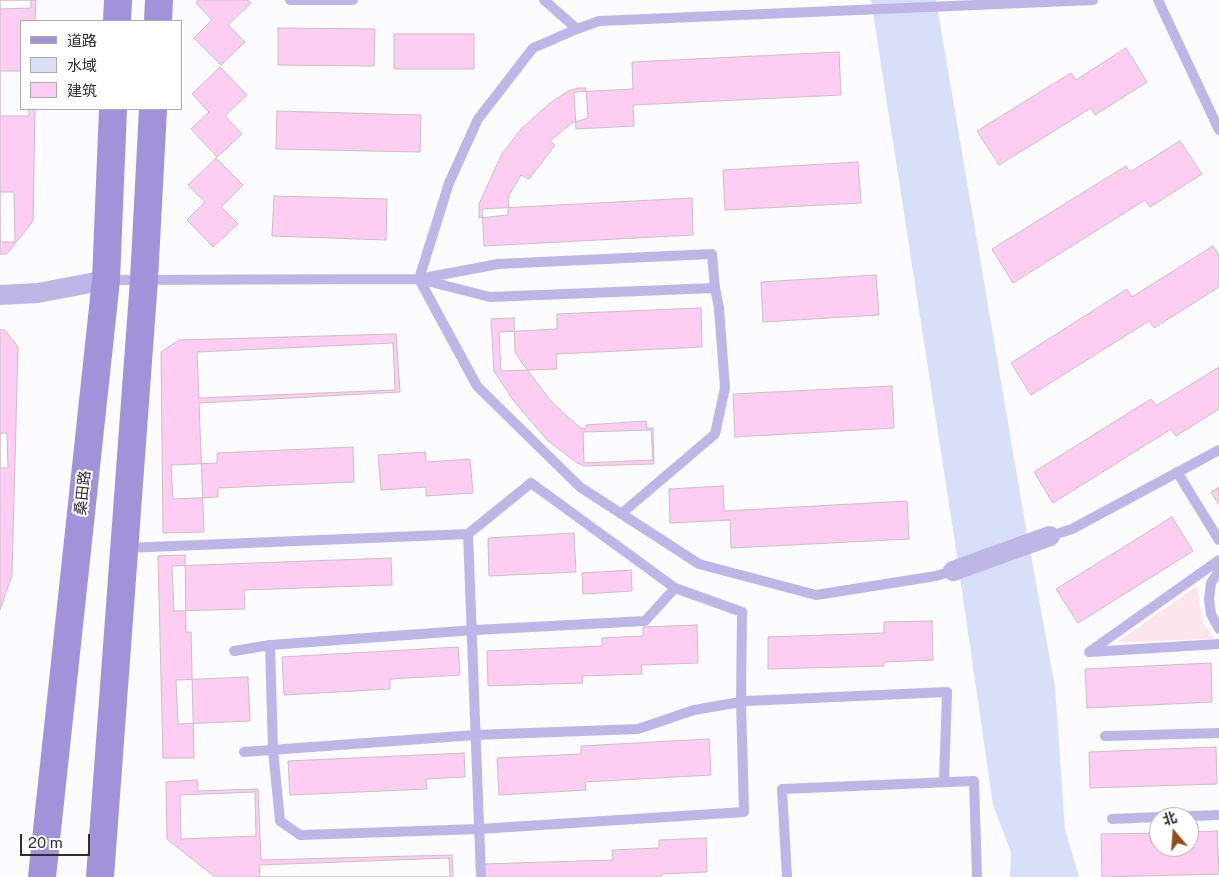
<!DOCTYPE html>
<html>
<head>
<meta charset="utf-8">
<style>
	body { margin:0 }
	#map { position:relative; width:1219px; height:877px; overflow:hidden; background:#fcfbfd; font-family:"Public Sans","Noto Sans SC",sans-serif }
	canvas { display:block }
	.legend { position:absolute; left:20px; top:20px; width:162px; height:90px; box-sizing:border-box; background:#fff; border:1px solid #adabad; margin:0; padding:6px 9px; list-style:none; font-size:15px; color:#312e33 }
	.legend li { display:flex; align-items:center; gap:10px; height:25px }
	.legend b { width:25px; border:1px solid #adabad }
	.north { position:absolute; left:1149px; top:807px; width:50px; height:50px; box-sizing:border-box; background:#fff; border:1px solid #adabad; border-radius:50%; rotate:342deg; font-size:14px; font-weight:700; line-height:20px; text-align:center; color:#312e33 }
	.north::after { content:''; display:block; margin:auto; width:18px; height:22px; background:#90501a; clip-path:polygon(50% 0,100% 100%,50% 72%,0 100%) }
	.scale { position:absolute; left:20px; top:834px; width:70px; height:22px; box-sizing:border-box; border:2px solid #312e33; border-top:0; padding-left:6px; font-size:15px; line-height:18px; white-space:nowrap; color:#312e33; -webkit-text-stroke:4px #fff; paint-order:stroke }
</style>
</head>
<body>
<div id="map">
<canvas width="1219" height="877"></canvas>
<ul class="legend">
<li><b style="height:6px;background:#a193d9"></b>道路</li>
<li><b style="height:14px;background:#d8dff9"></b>水域</li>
<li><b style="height:14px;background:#fdcdf2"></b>建筑</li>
</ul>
<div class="north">北</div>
<div class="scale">20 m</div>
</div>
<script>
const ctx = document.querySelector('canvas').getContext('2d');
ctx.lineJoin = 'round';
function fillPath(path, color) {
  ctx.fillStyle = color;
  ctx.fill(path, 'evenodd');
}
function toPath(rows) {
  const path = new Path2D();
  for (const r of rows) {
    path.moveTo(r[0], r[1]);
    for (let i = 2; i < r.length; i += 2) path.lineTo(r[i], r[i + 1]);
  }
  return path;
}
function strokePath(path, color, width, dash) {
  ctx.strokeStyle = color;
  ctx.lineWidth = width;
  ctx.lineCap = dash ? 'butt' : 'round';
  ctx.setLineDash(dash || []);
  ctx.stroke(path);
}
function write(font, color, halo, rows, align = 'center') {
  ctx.font = font + ' "Public Sans","Noto Sans SC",sans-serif';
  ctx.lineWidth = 4;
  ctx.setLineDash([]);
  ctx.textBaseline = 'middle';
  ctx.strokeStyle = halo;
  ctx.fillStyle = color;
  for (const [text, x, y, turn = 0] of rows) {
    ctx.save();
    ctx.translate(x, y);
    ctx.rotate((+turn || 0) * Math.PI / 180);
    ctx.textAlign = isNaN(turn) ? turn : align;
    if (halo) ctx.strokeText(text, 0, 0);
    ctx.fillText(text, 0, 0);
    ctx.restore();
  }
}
fillPath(toPath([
	[1197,586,1203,623,1215,639,1117,642]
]), '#fce5ed');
fillPath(toPath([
	[871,0,936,0,1026,529,1055,687,1065,829,1079,877,1010,877,1011,852,993,805,956,549]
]), '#d8dff9');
const building = toPath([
	[0,0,36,0,35,21,21,21,21,109,35,109,33,221,7,254,0,254,0,0],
	[0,0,31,0,31,8,0,9,0,0],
	[198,0,247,0,251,3,228,25,245,42,221,65,194,38,212,20,196,3,198,0],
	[278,28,375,29,374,66,278,65,278,28],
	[394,34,474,34,474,69,394,69,394,34],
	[1126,48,1147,82,1095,115,1091,108,999,165,977,131,1071,73,1076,80,1126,48],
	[839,52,841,95,633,105,634,126,576,129,574,92,633,89,632,62,839,52],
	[220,67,247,95,225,116,242,134,217,157,191,129,209,112,192,94,220,67],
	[0,71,21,71,21,109,29,109,29,116,0,116,0,71],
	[578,88,586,88,588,118,572,123,550,141,555,145,529,179,521,175,509,195,508,215,479,218,479,204,490,180,502,154,521,129,549,104,568,91,578,88],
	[277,111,421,115,420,152,276,149,277,111],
	[1180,141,1202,174,1150,207,1145,200,1013,283,992,249,1126,166,1130,172,1180,141],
	[216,158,243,185,221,207,238,224,213,247,187,220,205,202,188,185,216,158],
	[858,162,861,203,725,210,723,170,858,162],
	[0,192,14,192,15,242,0,242,0,192],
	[274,196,387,199,386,240,272,236,274,196],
	[692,198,693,235,484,246,482,209,692,198],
	[1213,246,1219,256,1219,287,1154,328,1149,321,1031,395,1011,363,1127,289,1132,297,1213,246],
	[876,275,879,315,763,322,761,282,876,275],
	[701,308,702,347,556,354,557,369,501,371,499,332,557,329,557,314,701,308],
	[514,318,515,352,522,363,550,400,571,420,581,428,586,429,586,425,646,421,647,428,653,428,654,464,585,466,577,463,547,440,513,400,494,371,491,319,514,318],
	[0,330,5,330,18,347,12,575,0,610,0,330],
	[396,334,400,392,199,403,204,532,163,533,161,352,179,340,396,334],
	[393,343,395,390,199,398,197,352,393,343],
	[1219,367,1219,409,1176,436,1171,429,1053,503,1034,472,1151,399,1156,406,1219,367],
	[892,386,894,428,735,437,733,394,892,386],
	[651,430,653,460,584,463,583,432,651,430],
	[0,433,7,433,8,468,0,468,0,433],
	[353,447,354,482,218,488,218,497,173,499,171,465,217,463,217,453,353,447],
	[425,452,426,462,470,459,473,493,426,496,426,487,381,490,378,455,425,452],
	[723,486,724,511,907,501,909,539,731,548,730,520,670,523,669,489,723,486],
	[1219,487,1219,505,1211,492,1219,487],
	[1172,517,1193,551,1078,623,1056,589,1172,517],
	[574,533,576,572,489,576,488,538,574,533],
	[185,555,186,632,191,632,194,758,163,758,158,556,185,555],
	[391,558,392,585,244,590,245,609,174,611,172,566,391,558],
	[631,570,632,591,583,594,582,573,631,570],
	[932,621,933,660,884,662,884,666,768,669,768,637,884,633,884,622,932,621],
	[697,625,698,663,641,665,642,674,582,676,583,683,488,686,487,651,602,646,602,638,643,636,643,627,697,625],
	[458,647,460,675,390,679,390,689,284,695,282,657,458,647],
	[1211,663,1212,702,1087,708,1085,669,1211,663],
	[248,677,250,721,178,724,176,680,248,677],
	[709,739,711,775,585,782,586,790,499,795,497,758,581,754,581,746,709,739],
	[1216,747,1217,784,1090,788,1089,752,1216,747],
	[464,753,465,777,426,779,427,789,290,795,288,761,464,753],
	[197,780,198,791,258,789,261,860,452,855,453,877,215,877,167,839,166,782,197,780],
	[255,792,256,836,181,839,180,795,255,792],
	[1217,831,1219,874,1102,877,1101,834,1159,833,1159,847,1189,847,1189,832,1217,831],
	[706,838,707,872,661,874,661,877,484,877,483,864,613,860,612,850,659,848,659,840,706,838],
	[449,858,450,877,260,877,259,865,449,858]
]);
fillPath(building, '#fdcdf2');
strokePath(building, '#cabdc7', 1);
strokePath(toPath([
	[290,0,353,0],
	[544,0,577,29],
	[1158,0,1219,130],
	[712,254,715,288,490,297,419,279,498,264,712,254],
	[419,279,449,183,478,119,533,48,577,29,599,21,1093,0],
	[107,280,419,279,477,386,580,487,699,564,816,595,936,576,953,571],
	[1177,472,1219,540],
	[621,514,715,434,725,388,719,308,715,288],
	[1050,536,1072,529,1219,450],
	[125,548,468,534,481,877],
	[1219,571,1211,583,1209,599,1211,614,1219,629],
	[270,645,273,750,280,821,300,835,479,829,744,812,741,702,742,612,675,588],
	[234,651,270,645,475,630,645,621,675,588,531,483,468,534],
	[1089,652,1219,560],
	[1090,652,1219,644],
	[1105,736,1219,733],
	[244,752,475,735,638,729,694,710,746,701,947,692,944,782],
	[1167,817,1219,815],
	[1112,819,1159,817],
	[787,877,782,789,974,781,977,877]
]), '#beb6e6', 10);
strokePath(toPath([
	[0,295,38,293,106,280],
	[953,571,1050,536]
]), '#beb6e6', 20);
strokePath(toPath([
	[117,21,118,0],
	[158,21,159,0],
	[42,877,106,280,113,109],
	[100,877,144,280,153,109]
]), '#a193d9', 28);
write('15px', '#312e33', '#fff', [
	["桑田路",83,493,-84]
]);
</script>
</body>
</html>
